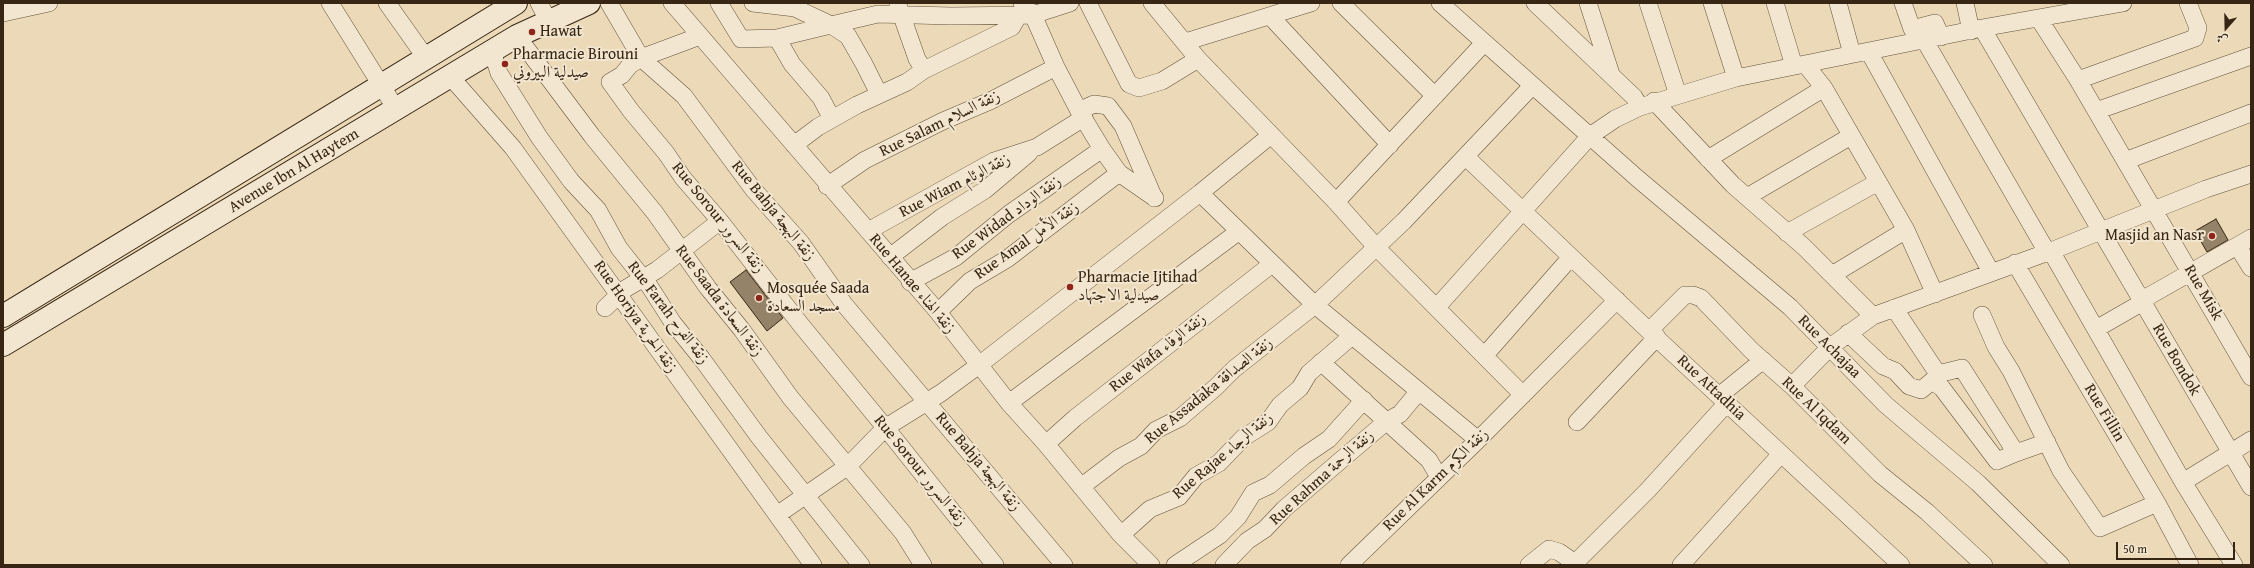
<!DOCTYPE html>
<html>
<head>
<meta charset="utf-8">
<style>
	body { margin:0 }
	#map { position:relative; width:2254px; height:568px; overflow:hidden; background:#ebd9b7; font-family:"Gentium Book Plus",Amiri,serif }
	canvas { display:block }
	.frame { position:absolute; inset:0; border:4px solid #362613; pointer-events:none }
	.north { position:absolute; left:2206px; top:8px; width:40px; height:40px; -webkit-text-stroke:3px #f2e6d0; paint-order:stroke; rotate:200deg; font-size:11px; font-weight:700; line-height:16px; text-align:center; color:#362613 }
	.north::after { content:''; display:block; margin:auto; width:14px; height:18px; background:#362613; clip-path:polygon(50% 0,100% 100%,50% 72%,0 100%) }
	.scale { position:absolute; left:2116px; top:542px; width:119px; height:18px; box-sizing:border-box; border:2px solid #362613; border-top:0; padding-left:5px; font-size:12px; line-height:14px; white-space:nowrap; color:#362613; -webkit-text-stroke:3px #f2e6d0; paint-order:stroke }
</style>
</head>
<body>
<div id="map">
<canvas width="2254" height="568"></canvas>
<div class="frame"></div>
<div class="north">ش</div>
<div class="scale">50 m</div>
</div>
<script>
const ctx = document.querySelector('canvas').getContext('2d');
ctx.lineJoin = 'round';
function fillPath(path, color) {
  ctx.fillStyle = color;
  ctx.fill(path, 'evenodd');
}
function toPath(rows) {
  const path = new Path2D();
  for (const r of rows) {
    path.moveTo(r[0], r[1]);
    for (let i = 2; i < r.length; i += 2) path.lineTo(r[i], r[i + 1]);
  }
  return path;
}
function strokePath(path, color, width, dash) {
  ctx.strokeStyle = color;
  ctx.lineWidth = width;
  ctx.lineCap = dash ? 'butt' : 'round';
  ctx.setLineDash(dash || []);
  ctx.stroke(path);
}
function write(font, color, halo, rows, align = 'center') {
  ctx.font = font + ' "Gentium Book Plus",Amiri,serif';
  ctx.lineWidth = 4;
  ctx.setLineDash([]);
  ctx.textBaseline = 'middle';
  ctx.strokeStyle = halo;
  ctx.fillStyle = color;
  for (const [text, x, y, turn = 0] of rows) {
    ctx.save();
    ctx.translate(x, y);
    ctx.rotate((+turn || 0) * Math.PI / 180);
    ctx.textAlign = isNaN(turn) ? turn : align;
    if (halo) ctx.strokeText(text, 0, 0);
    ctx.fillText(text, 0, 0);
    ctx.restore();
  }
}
const building = toPath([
	[2216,219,2228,240,2207,252,2195,231,2216,219],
	[746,270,783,318,767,331,730,282,746,270]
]);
fillPath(building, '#948368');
strokePath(building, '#362613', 1);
const street = toPath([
	[330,3,396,109],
	[387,3,426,58],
	[539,3,548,20],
	[609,3,641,58,684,96,753,189,801,243,844,304,1064,565],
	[672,3,938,312,1009,403,1046,444,1121,535,1151,565],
	[719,3,741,39,777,38,831,25,848,36,864,64,879,94],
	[753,3,795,8,831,25,878,14,951,16,1033,15,1070,3],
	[1022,3,1033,15,1056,67,1079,111,1094,104,1108,106,1123,126,1154,198],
	[1088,3,1129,84,1139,88,1162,81,1198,59],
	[1152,3,1198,59,1336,202,1377,248,1523,395],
	[1341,3,1435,96],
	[1440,3,1637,178,1790,307,1886,405,1978,483,2061,565],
	[1535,3,1634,97,1640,107],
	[1588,3,1611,74],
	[1648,3,1678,95],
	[1712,3,1736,78],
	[1775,3,1794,66],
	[1838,3,1852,54],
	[1903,3,1912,29,1935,23,1941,37],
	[1965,3,1971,31],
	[898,5,917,59,924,70],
	[3,13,49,3],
	[1270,16,1390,145],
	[2039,19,2078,80,2251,377],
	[1982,28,2251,487],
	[517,36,592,136,655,213,708,288,742,330,790,397,903,533,923,565],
	[700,36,641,58,630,65,622,75,610,82,631,111,666,153,683,178,720,221,801,325,893,437,995,565],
	[777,38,792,64,821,98,832,119],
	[1925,41,2047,252],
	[1185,42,1311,3],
	[492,51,499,73,539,137,571,181,598,210,619,248,650,287,673,323,702,359,759,437,861,565],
	[1869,52,1991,272],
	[1805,64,1824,88,1906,230,1935,294],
	[449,75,513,148,813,565],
	[2078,80,2195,38,2198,28,2188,3],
	[1654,101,1733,185,1804,247,1873,316],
	[1079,111,1102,149,1119,173,1155,198],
	[2096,111,2251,56],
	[794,145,818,127,857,105,907,82,924,70,1012,27,1018,16],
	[1466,157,1649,331,1901,565],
	[1708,159,1824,88],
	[2125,161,2251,113],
	[827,186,865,160,943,121,990,101,1056,67],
	[1200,193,1315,305,1478,440],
	[1747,197,1851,136],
	[1336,202,1484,43],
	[868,231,994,161,1037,147,1077,122,1085,120],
	[1787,233,1878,182],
	[2238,247,2251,268],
	[2051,251,2183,482,2234,565],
	[890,257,942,217,985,190,1029,153],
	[2015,263,2157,503,2190,565],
	[1832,275,1906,230],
	[910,282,956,257,1009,214,1102,149],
	[2142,300,2251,238],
	[1437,307,1590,136,1615,119,1640,107,1736,78,1982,28,2123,3],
	[605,308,625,289,657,270,720,221],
	[1894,308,1938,374,1962,368,2016,453,2047,442],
	[938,312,970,281,1007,259,1119,173],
	[1982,315,1996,347,2011,371,2061,471,2100,528,2157,503],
	[2096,329,2143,302],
	[1649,331,1685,295,1693,295,1701,298,1751,350,1792,386,1880,474,1927,512,1984,565],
	[1848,333,1883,366,1895,371,1909,386,1921,390,1932,381,1942,388,1997,461,2016,453],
	[1485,355,1571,257],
	[1321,362,1429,460,1439,477],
	[1792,386,1830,347,1873,316,2051,251,2206,189,2251,174],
	[1719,396,1763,360],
	[1009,403,1238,232],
	[1577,422,1657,337],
	[1046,444,1075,418,1272,264],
	[2183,482,2251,440],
	[1081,487,1119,458,1141,446,1156,430,1180,418,1216,387,1234,369,1315,305,1404,221,1532,86],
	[777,515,848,466,885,428,941,393,979,365,1200,193,1271,135],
	[1121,535,1150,509,1179,497,1196,476,1219,463,1243,438,1268,422,1280,405,1300,388,1309,373,1352,336],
	[1575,563,1648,490,1727,403],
	[1175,565,1220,535,1238,517,1253,493,1270,485,1304,456,1329,439,1364,400],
	[1224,565,1247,541,1265,529,1284,509,1341,460,1387,421,1400,414,1419,391],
	[1349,565,1478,440,1617,300],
	[1529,565,1549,549,1559,552,1578,565],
	[1681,565,1781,454]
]);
const secondary = toPath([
	[3,316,516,3],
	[3,345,517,36,589,3]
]);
strokePath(street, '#63533c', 18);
strokePath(secondary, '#362613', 24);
strokePath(street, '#f2e6d0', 17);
strokePath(secondary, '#f2e6d0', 22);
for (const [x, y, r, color] of [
	[532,32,4,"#8f2418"],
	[505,64,4,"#8f2418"],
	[2212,236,4,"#8f2418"],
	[1070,287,4,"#8f2418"],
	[759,298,4,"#8f2418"]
]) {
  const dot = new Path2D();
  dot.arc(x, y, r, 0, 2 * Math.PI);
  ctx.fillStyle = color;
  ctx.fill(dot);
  strokePath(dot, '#f2e6d0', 1.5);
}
write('16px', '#362613', '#f2e6d0', [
	["Hawat",540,32],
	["Pharmacie Birouni",513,55],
	["صيدلية البيروني",513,73],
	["Masjid an Nasr",2204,236,"right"],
	["Pharmacie Ijtihad",1078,278],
	["صيدلية الاجتهاد",1078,296],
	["Mosquée Saada",767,289],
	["مسجد السعادة",767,307]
], 'left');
write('16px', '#362613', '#f2e6d0', [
	["Rue Salam زنقة السلام",940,124,-26],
	["Avenue Ibn Al Haytem",294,171,-31],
	["Rue Wiam زنقة الوئام",955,186,-27],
	["Rue Bahja زنقة البهجة",773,211,51],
	["Rue Sorour زنقة السرور",718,218,51],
	["Rue Widad زنقة الوداد",1007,218,-36],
	["Rue Amal زنقة الأمل",1027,241,-35],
	["Rue Hanae زنقة الهناء",912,284,50],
	["Rue Misk",2203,293,60],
	["Rue Saada زنقة السعادة",719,301,53],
	["Rue Farah زنقة الفرح",668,313,53],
	["Rue Horiya زنقة الحرية",635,317,55],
	["Rue Achajaa",1829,347,45],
	["Rue Wafa زنقة الوفاء",1158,353,-38],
	["Rue Bondok",2176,360,60],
	["Rue Attadhia",1711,388,43],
	["Rue Assadaka زنقة الصداقة",1209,391,-39],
	["Rue Al Iqdam",1816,411,44],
	["Rue Fillin",2104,413,59],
	["Rue Rajae زنقة الرجاء",1223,456,-40],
	["Rue Bahja زنقة البهجة",978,462,50],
	["Rue Sorour زنقة السرور",920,471,51],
	["Rue Rahma زنقة الرحمة",1322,478,-42],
	["Rue Al Karm زنقة الكرم",1436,480,-44]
]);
</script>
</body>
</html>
